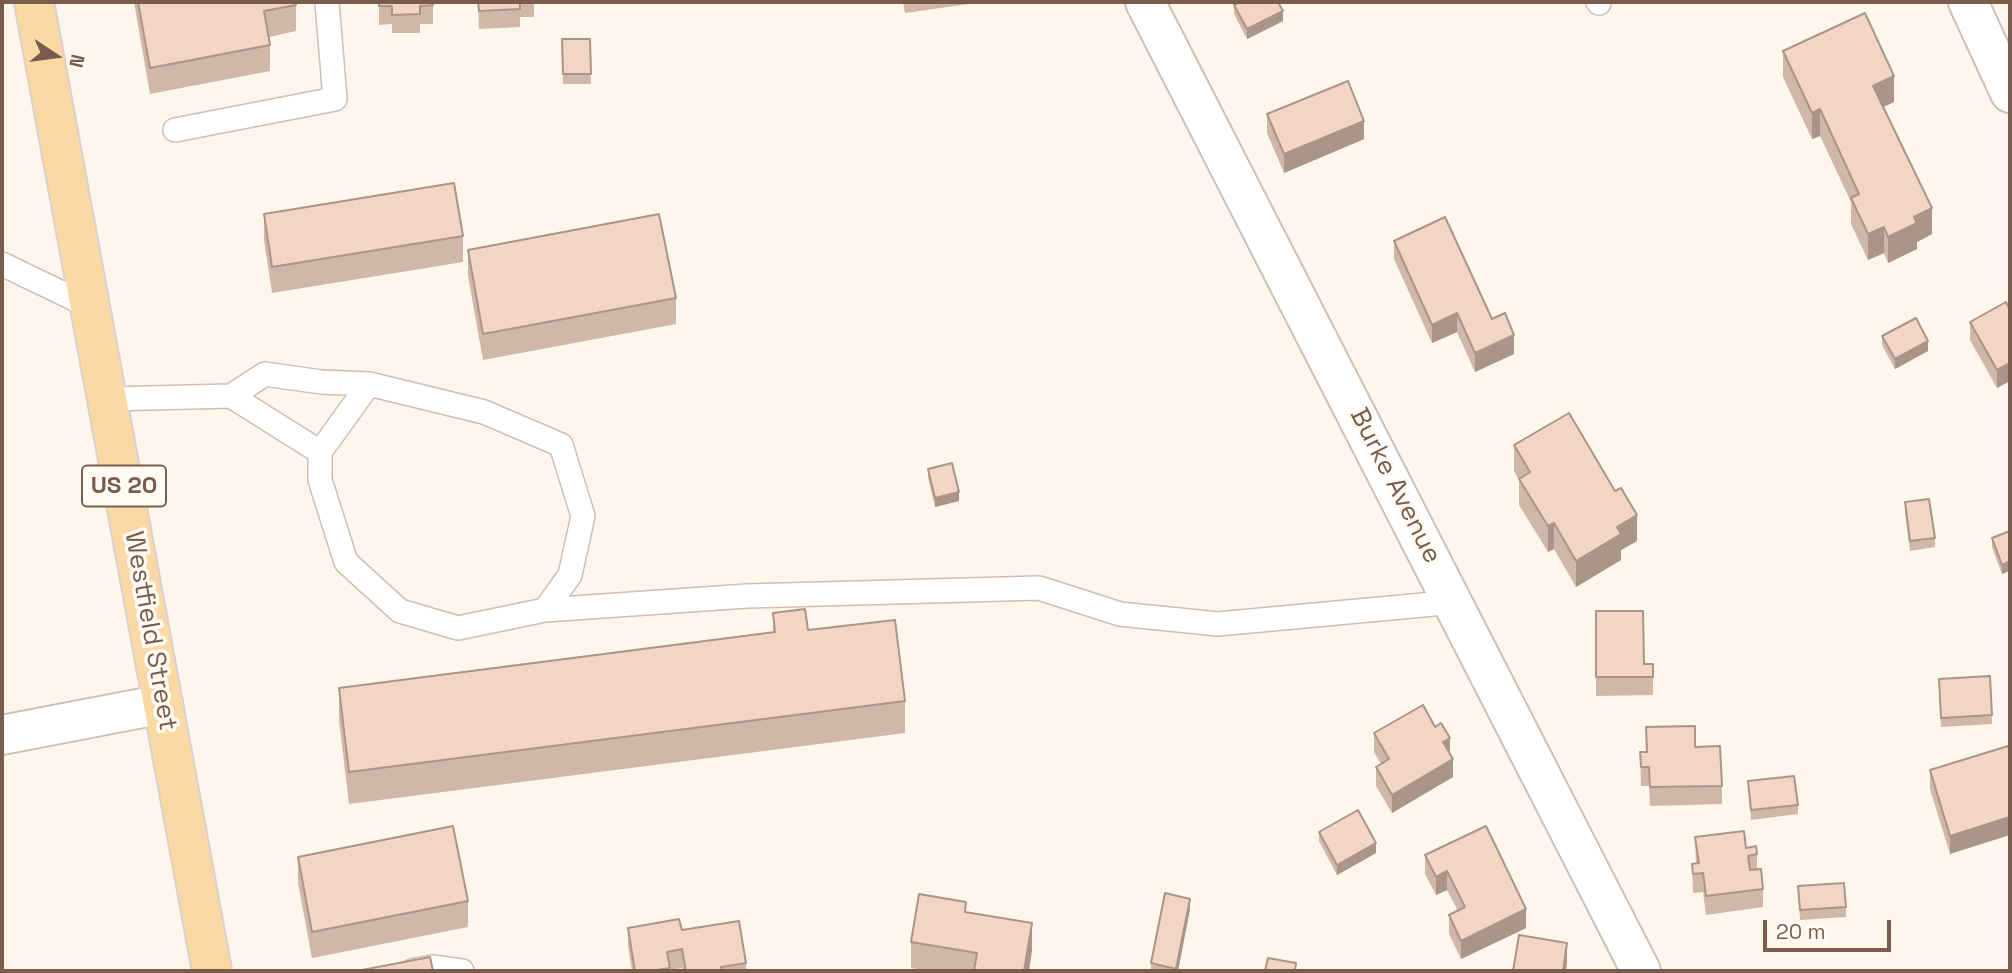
<!DOCTYPE html>
<html>
<head>
<meta charset="utf-8">
<style>
	body { margin:0 }
	#map { position:relative; width:2012px; height:973px; overflow:hidden; background:#fdf6ec; font-family:"Space Grotesk",sans-serif }
	canvas { display:block }
	.frame { position:absolute; inset:0; border:4px solid #7a5c4d; pointer-events:none }
	.north { position:absolute; left:21px; top:21px; width:70px; height:70px; -webkit-text-stroke:5px #fffaf3; paint-order:stroke; rotate:103deg; font-size:19px; font-weight:700; line-height:28px; text-align:center; color:#7a5c4d }
	.north::after { content:''; display:block; margin:auto; width:24px; height:32px; background:#7a5c4d; clip-path:polygon(50% 0,100% 100%,50% 72%,0 100%) }
	.scale { position:absolute; left:1763px; top:920px; width:128px; height:32px; box-sizing:border-box; border:4px solid #7a5c4d; border-top:0; padding-left:9px; font-size:21px; line-height:24px; white-space:nowrap; color:#7a5c4d; -webkit-text-stroke:5px #fffaf3; paint-order:stroke }
</style>
</head>
<body>
<div id="map">
<canvas width="2012" height="973"></canvas>
<div class="frame"></div>
<div class="north">N</div>
<div class="scale">20 m</div>
</div>
<script>
const ctx = document.querySelector('canvas').getContext('2d');
ctx.lineJoin = 'round';
function toPath(rows) {
  const path = new Path2D();
  for (const r of rows) {
    path.moveTo(r[0], r[1]);
    for (let i = 2; i < r.length; i += 2) path.lineTo(r[i], r[i + 1]);
  }
  return path;
}
function strokePath(path, color, width, dash) {
  ctx.strokeStyle = color;
  ctx.lineWidth = width;
  ctx.lineCap = dash ? 'butt' : 'round';
  ctx.setLineDash(dash || []);
  ctx.stroke(path);
}
function fillPath(path, color) {
  ctx.fillStyle = color;
  ctx.fill(path, 'evenodd');
}
function write(font, color, halo, rows, align = 'center') {
  ctx.font = font + ' "Space Grotesk",sans-serif';
  ctx.lineWidth = 7;
  ctx.setLineDash([]);
  ctx.textBaseline = 'middle';
  ctx.strokeStyle = halo;
  ctx.fillStyle = color;
  for (const [text, x, y, turn = 0] of rows) {
    ctx.save();
    ctx.translate(x, y);
    ctx.rotate((+turn || 0) * Math.PI / 180);
    ctx.textAlign = isNaN(turn) ? turn : align;
    if (halo) ctx.strokeText(text, 0, 0);
    ctx.fillText(text, 0, 0);
    ctx.restore();
  }
}
const service = toPath([
	[1598,2,1599,3],
	[175,130,335,99,327,2],
	[2,264,91,307],
	[108,399,231,396,265,374,321,382,369,384,484,412,561,445,583,516,570,575,545,610,458,628,400,611,346,562,320,480,320,452,231,396],
	[320,452,369,384],
	[545,610,747,596,1039,588,1120,614,1218,624,1455,602],
	[412,971,432,967,462,971]
]);
const minor = toPath([
	[1145,2,1641,971],
	[1968,2,2010,93],
	[2,735,163,704]
]);
const primary = toPath([
	[34,2,212,971]
]);
strokePath(service, '#d1beb0', 26);
strokePath(minor, '#d1beb0', 42);
strokePath(primary, '#dad1cd', 42);
strokePath(service, '#fff', 23);
strokePath(minor, '#fff', 38);
strokePath(primary, '#fbd9a5', 38);
fillPath(toPath([
	[134,2,296,2,296,31,269,37,270,45,270,71,150,94],
	[379,2,433,2,433,24,420,24,420,33,392,33,392,24,379,25],
	[478,2,534,2,534,17,520,17,520,27,479,29],
	[903,2,983,2,905,13],
	[1234,5,1283,21,1247,39,1234,14],
	[562,39,590,39,591,84,563,84],
	[1783,51,1894,102,1883,107,1932,234,1917,242,1917,249,1888,263,1884,253,1868,260,1851,224,1851,202,1820,136,1812,139,1783,77],
	[1267,114,1364,139,1284,173,1267,133],
	[264,214,463,236,463,262,272,293,264,240],
	[1394,241,1492,319,1514,354,1475,372,1457,332,1432,343,1394,259],
	[468,250,676,298,676,324,483,360,468,276],
	[2010,310,2010,381,1997,388,1970,340,1970,322],
	[1882,336,1928,351,1895,369,1882,345],
	[1514,445,1637,541,1621,550,1621,560,1576,587,1554,549,1548,552,1519,505,1519,480,1514,471],
	[928,469,959,501,935,507,928,478],
	[1905,502,1935,538,1935,547,1910,551,1905,512],
	[2010,531,2002,574,1992,547,1992,538],
	[1596,611,1644,664,1653,664,1653,695,1596,696],
	[773,613,808,630,905,701,905,733,349,804,339,720,339,688,773,632],
	[1939,689,1992,715,1992,724,1941,727],
	[1646,727,1695,747,1722,786,1722,804,1650,806,1649,786,1641,786,1640,752,1646,752],
	[1374,733,1450,755,1453,777,1392,813,1376,786,1376,767,1381,764,1374,752],
	[2008,746,1950,854,1930,789,1930,770],
	[1748,781,1798,805,1798,814,1751,820],
	[1319,832,1376,853,1337,875,1319,841],
	[1695,837,1746,848,1757,854,1757,869,1763,889,1763,907,1706,915,1703,892,1693,893,1692,864,1696,864],
	[1425,855,1526,928,1461,959,1449,934,1449,915,1458,911,1447,890,1436,895,1425,874],
	[298,857,468,901,468,927,312,958,298,883],
	[1798,886,1846,907,1846,917,1800,920],
	[1190,909,1178,971,1151,971,1151,963],
	[966,912,1032,950,1029,971,930,971,911,968,911,942],
	[628,928,682,930,746,963,746,971,683,971,682,968,670,970,670,971,632,971,628,946]
]), '#d1b7a8');
fillPath(toPath([
	[1283,11,1283,21,1247,39,1247,29],
	[1894,76,1894,102,1873,112,1873,86],
	[1820,109,1820,136,1812,139,1812,113],
	[1364,121,1364,139,1284,173,1284,154],
	[1932,208,1932,234,1917,242,1917,249,1888,263,1888,237,1914,217],
	[1884,227,1884,253,1868,260,1868,234],
	[1457,313,1457,332,1432,343,1432,325],
	[1514,335,1514,354,1475,372,1475,353],
	[1928,341,1928,351,1895,369,1895,359],
	[2010,363,2010,381,1997,388,1997,370],
	[959,492,959,501,935,507,935,498],
	[1637,515,1637,541,1621,550,1621,560,1576,587,1576,561,1617,527],
	[1554,523,1554,549,1548,552,1548,526],
	[2010,561,2010,571,2002,574,2002,565],
	[1450,738,1450,756,1443,742],
	[1453,759,1453,777,1392,813,1392,795],
	[2010,817,2010,835,1950,854,1950,836],
	[1376,843,1376,853,1337,875,1337,865],
	[1447,871,1447,890,1436,895,1436,877],
	[1190,899,1190,909,1178,971,1176,971],
	[1526,909,1526,928,1461,959,1461,941],
	[1032,923,1032,950,1029,971,1024,971],
	[1567,943,1567,962,1566,971,1563,971]
]), '#aa9588');
const building = toPath([
	[138,2,296,2,296,5,264,11,270,45,150,68,138,2],
	[379,2,433,2,433,5,420,6,420,14,392,15,392,6,379,6,379,2],
	[478,2,520,2,520,9,479,11,478,2],
	[1240,2,1278,2,1283,11,1247,29,1234,5,1240,2],
	[1865,13,1894,76,1873,86,1932,208,1914,217,1917,223,1888,237,1884,227,1868,234,1851,198,1859,194,1820,109,1812,113,1783,51,1865,13],
	[562,39,590,39,591,74,563,74,562,39],
	[1348,81,1364,121,1284,154,1267,114,1348,81],
	[454,183,463,236,272,267,264,214,454,183],
	[659,214,676,298,483,334,468,250,659,214],
	[1445,217,1492,319,1505,313,1514,335,1475,353,1457,313,1432,325,1394,241,1445,217],
	[2006,302,2010,310,2010,363,1997,370,1970,322,2006,302],
	[1916,318,1928,341,1895,359,1882,336,1916,318],
	[1569,413,1615,491,1621,488,1637,515,1617,527,1621,534,1576,561,1554,523,1548,526,1519,479,1530,472,1514,445,1569,413],
	[952,463,959,492,935,498,928,469,952,463],
	[1929,499,1935,538,1910,541,1905,502,1929,499],
	[2010,531,2010,561,2002,565,1992,538,2010,531],
	[805,609,808,630,895,620,905,701,349,772,339,688,775,632,773,613,805,609],
	[1596,611,1643,611,1644,664,1653,664,1653,677,1596,677,1596,611],
	[1990,676,1992,715,1941,718,1939,679,1990,676],
	[1423,705,1435,727,1441,723,1450,738,1443,742,1453,759,1392,795,1376,767,1389,759,1374,733,1423,705],
	[1695,726,1695,747,1720,746,1722,786,1650,787,1649,767,1641,767,1640,752,1647,752,1646,727,1695,726],
	[2008,746,2010,753,2010,817,1950,836,1930,770,2008,746],
	[1794,776,1798,805,1751,810,1748,781,1794,776],
	[1358,810,1376,843,1337,865,1319,832,1358,810],
	[453,826,468,901,312,932,298,857,453,826],
	[1486,826,1526,909,1461,941,1449,915,1465,907,1447,871,1436,877,1425,855,1486,826],
	[1744,831,1746,848,1756,846,1757,854,1748,856,1750,870,1761,869,1763,889,1706,896,1703,873,1693,874,1692,864,1699,863,1695,837,1744,831],
	[1844,883,1846,907,1800,910,1798,886,1844,883],
	[1165,893,1190,899,1176,969,1151,963,1165,893],
	[919,894,966,902,965,912,1032,923,1024,971,974,971,977,953,911,942,919,894],
	[679,919,682,930,739,921,746,963,721,967,722,971,686,971,682,949,667,952,670,968,650,971,635,971,628,928,679,919],
	[1519,935,1567,943,1563,971,1513,971,1519,935],
	[430,957,433,971,357,971,430,957],
	[1268,958,1296,963,1295,971,1265,971,1268,958]
]);
fillPath(building, '#f3d5c3');
strokePath(building, '#aa9588', 2);
for (const [x, y, w] of [
	[124,486,84]
]) {
  const box = new Path2D();
  box.roundRect(x - w / 2, y - 20.5, w, 41, 5);
  ctx.fillStyle = '#fffaf3';
  ctx.fill(box);
  strokePath(box, '#7a5c4d', 2);
}
write('bold 24px', '#7a5c4d', null, [
	["US 20",124,486]
]);
write('26px', '#7a5c4d', '#fffaf3', [
	["Burke Avenue",1395,486,63],
	["Westfield Street",150,631,80]
]);
</script>
</body>
</html>
